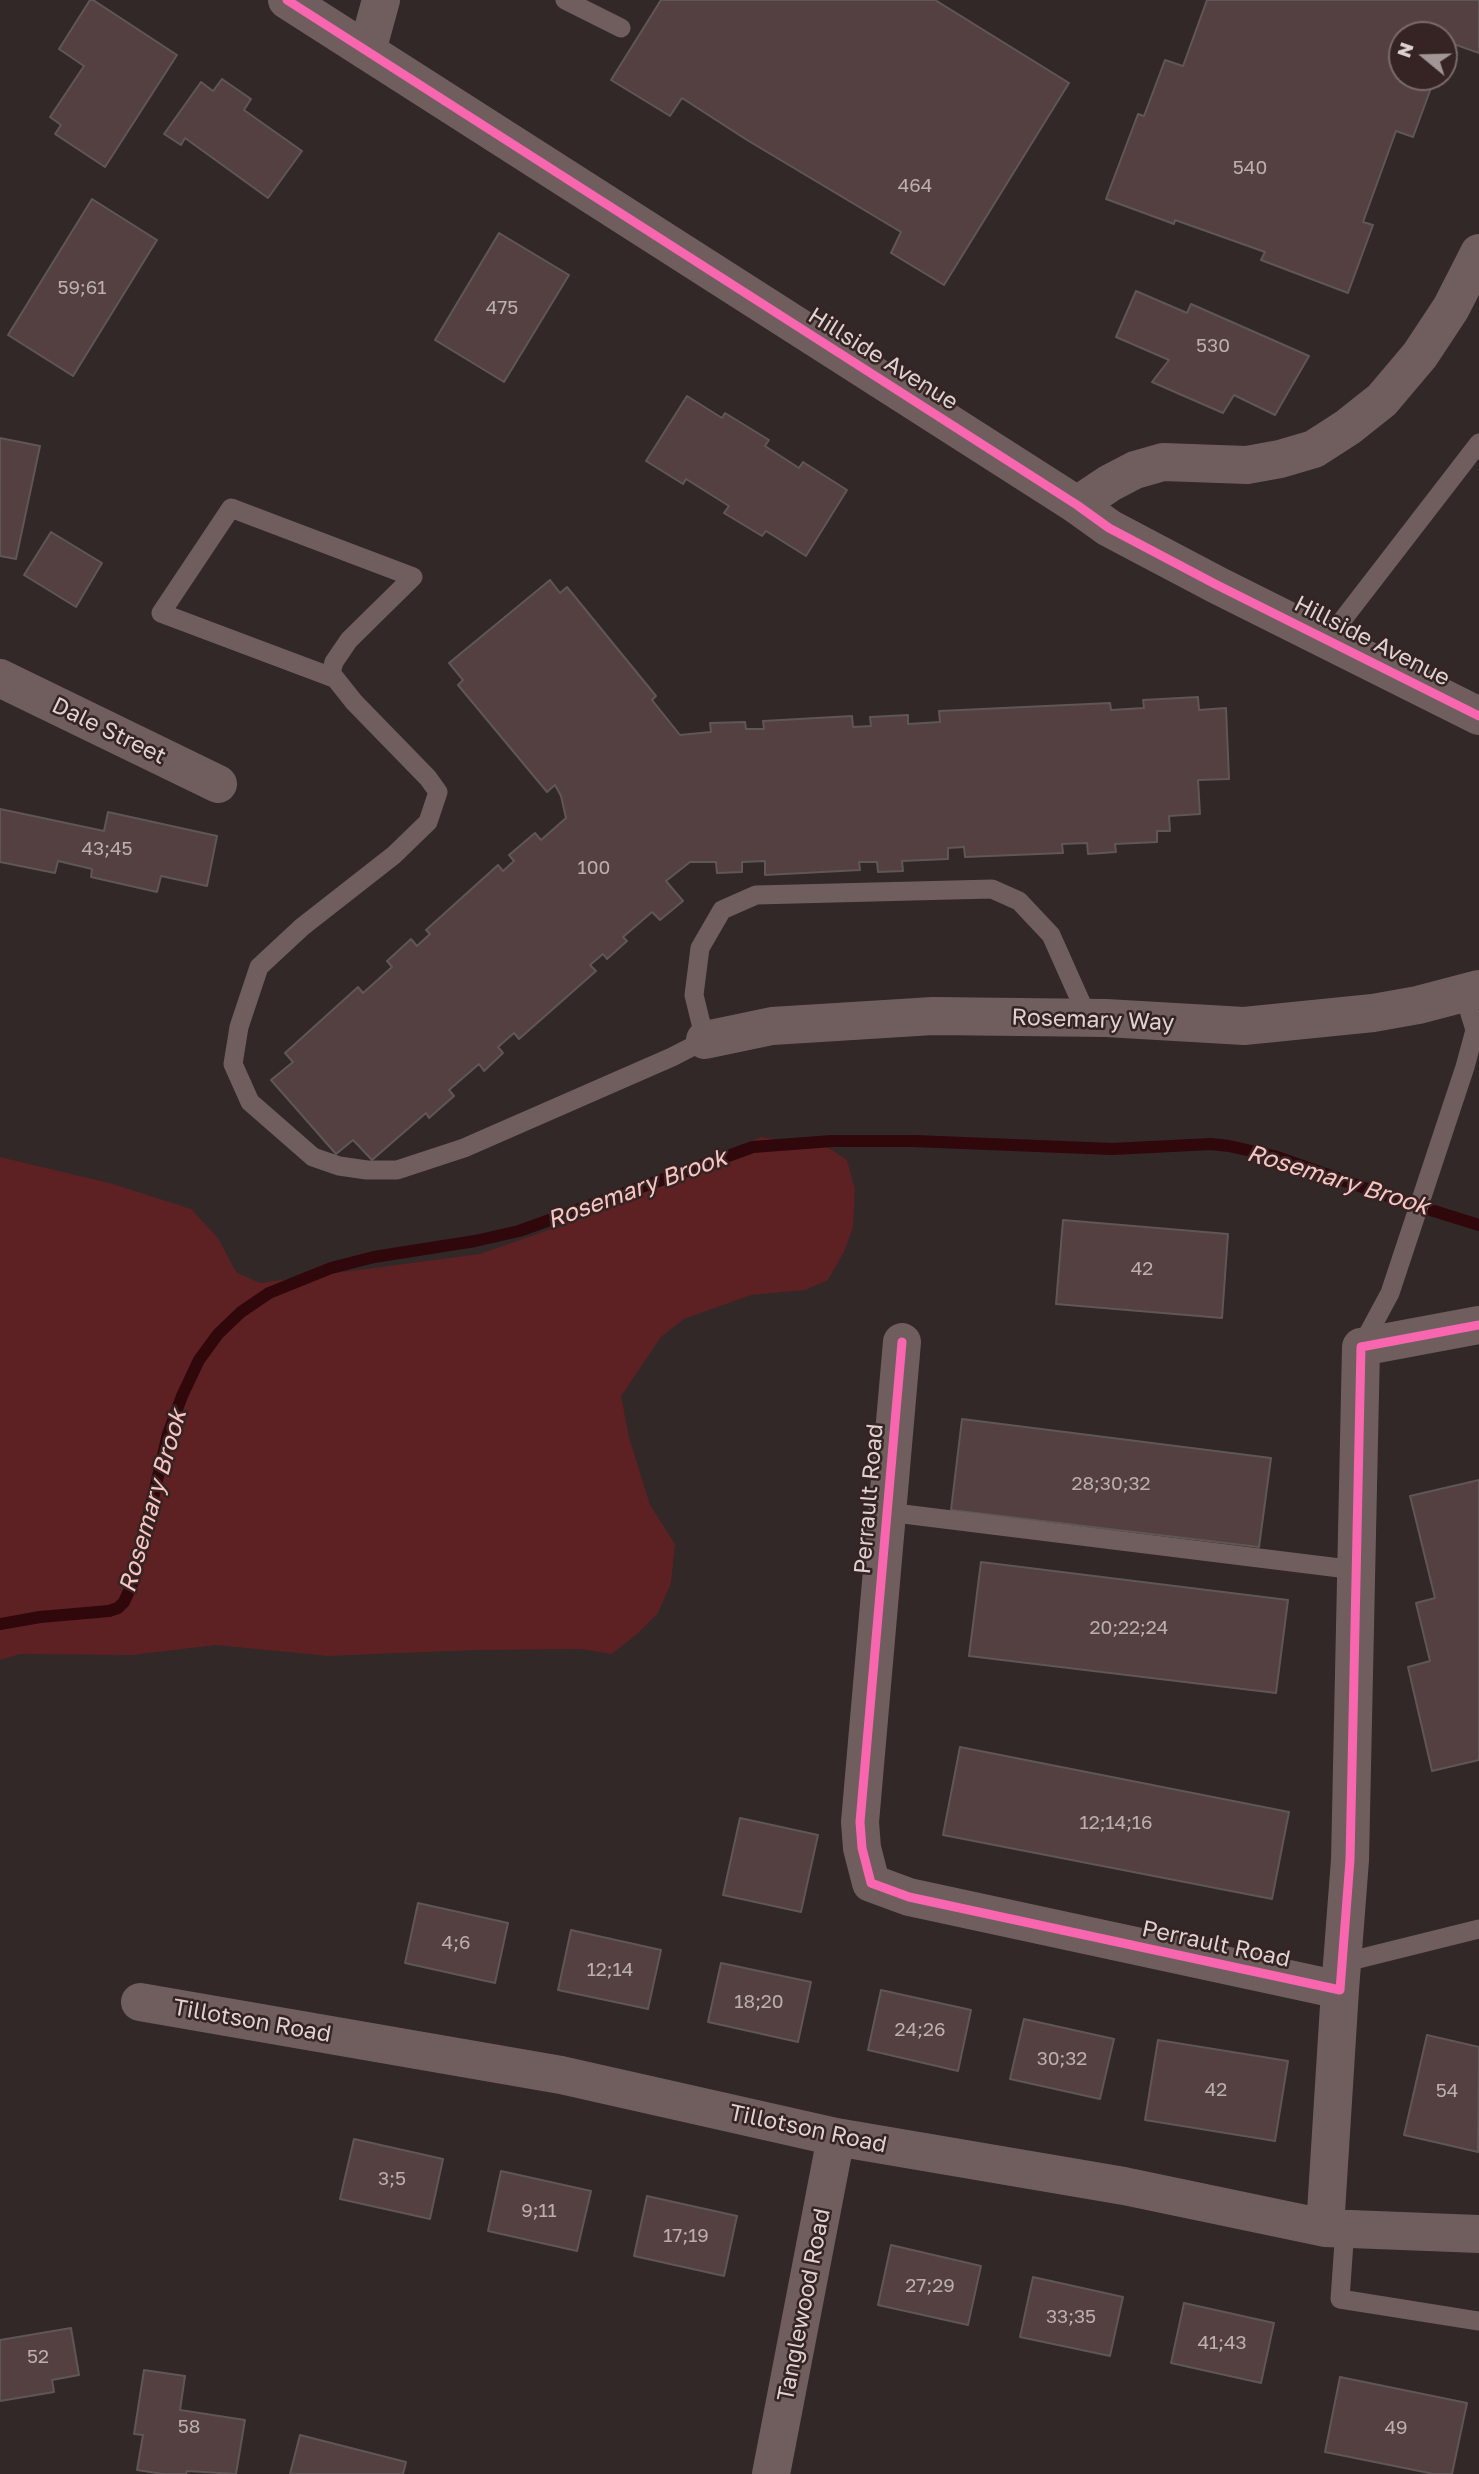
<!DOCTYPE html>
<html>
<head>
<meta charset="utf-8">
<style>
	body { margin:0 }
	#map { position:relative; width:1479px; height:2474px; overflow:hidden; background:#312827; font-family:"Golos Text",sans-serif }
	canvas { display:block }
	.north { position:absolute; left:1388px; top:21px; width:70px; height:70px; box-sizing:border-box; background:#352423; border:2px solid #796a69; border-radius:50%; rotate:289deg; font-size:19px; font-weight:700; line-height:28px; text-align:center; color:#dfd3d2 }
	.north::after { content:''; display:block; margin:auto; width:24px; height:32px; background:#a29796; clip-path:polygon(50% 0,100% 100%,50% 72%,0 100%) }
</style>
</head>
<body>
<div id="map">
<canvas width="1479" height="2474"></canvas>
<div class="north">N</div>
</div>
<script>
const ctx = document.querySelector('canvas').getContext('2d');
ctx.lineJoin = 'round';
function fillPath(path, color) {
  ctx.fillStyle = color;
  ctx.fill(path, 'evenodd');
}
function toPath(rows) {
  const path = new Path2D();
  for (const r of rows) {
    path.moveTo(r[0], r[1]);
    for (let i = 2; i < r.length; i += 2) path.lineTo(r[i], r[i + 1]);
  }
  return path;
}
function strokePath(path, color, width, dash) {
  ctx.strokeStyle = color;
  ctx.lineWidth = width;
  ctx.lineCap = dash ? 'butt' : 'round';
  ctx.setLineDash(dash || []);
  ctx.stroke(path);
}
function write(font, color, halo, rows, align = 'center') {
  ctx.font = font + ' "Golos Text",sans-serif';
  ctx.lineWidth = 5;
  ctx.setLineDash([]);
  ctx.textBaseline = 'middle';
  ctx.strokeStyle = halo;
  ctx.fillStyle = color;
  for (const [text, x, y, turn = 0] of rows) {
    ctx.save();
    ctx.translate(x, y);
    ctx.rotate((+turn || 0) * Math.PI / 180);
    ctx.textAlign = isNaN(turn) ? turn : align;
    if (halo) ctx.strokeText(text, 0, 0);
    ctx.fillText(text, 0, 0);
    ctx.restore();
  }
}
fillPath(toPath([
	[761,1137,827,1147,847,1160,855,1189,853,1227,844,1252,828,1280,805,1290,751,1295,684,1319,661,1337,621,1396,629,1437,650,1505,675,1544,671,1583,658,1613,637,1634,612,1654,581,1649,477,1650,328,1656,216,1645,132,1655,20,1654,0,1660,0,1157,113,1184,191,1209,218,1238,236,1272,260,1283,480,1254,603,1211,701,1163]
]), '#5d2123');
strokePath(toPath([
	[0,1624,40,1617,109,1611,118,1608,124,1602,133,1582,168,1434,182,1396,199,1360,218,1334,241,1312,269,1293,331,1268,374,1257,475,1241,519,1231,753,1147,832,1141,914,1141,1112,1149,1211,1144,1229,1146,1274,1156,1405,1202,1479,1225]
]), '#30070a', 12);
const building = toPath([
	[90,0,93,0,177,55,105,167,55,134,61,125,50,117,84,66,59,49,90,0],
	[661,0,935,0,1069,83,944,285,891,253,901,232,747,140,682,98,670,116,611,80,661,0],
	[1207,0,1479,0,1479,53,1448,42,1444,52,1444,35,1402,35,1402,77,1435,77,1413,137,1396,131,1363,222,1373,225,1348,293,1261,260,1265,252,1175,220,1174,224,1106,199,1138,114,1144,116,1165,60,1183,66,1207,0],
	[222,79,251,99,244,110,302,151,268,198,185,138,181,145,164,134,201,82,213,91,222,79],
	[92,199,157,240,73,376,8,335,92,199],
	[499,233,569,275,504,382,435,340,499,233],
	[1136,291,1187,313,1191,304,1309,356,1275,415,1234,395,1223,413,1152,382,1169,360,1116,337,1136,291],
	[687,396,722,418,725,413,769,440,765,446,799,468,803,462,847,490,806,556,766,531,762,536,724,513,729,506,686,479,683,484,646,461,687,396],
	[0,438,40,446,16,559,0,556,0,438],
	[51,532,102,563,76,607,24,575,51,532],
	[550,580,560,593,567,587,656,696,652,700,680,735,711,732,710,723,745,722,746,729,764,729,763,721,852,716,853,727,871,726,870,717,908,715,908,724,940,722,939,711,1110,703,1111,710,1144,708,1143,700,1198,697,1199,710,1226,708,1229,779,1198,780,1200,814,1169,816,1170,831,1157,831,1157,842,1115,844,1116,852,1088,854,1087,843,1062,844,1063,853,965,857,964,847,948,848,948,859,902,861,903,871,878,872,877,862,859,862,860,870,765,875,765,861,742,862,742,872,717,873,716,862,690,862,666,881,683,901,660,920,652,912,623,937,627,941,607,959,603,954,590,965,596,971,519,1039,514,1033,498,1047,503,1053,484,1071,479,1064,449,1090,454,1096,429,1118,426,1113,372,1160,353,1140,336,1154,271,1080,293,1062,285,1053,358,987,363,993,392,967,387,961,411,939,417,946,430,934,426,930,498,865,503,871,514,861,509,855,535,833,541,840,566,818,561,796,555,785,547,792,458,685,463,680,449,663,550,580],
	[0,809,104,831,108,812,217,836,207,886,161,876,157,892,91,877,92,869,58,861,55,873,0,862,0,809],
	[1063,1220,1228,1234,1222,1318,1056,1304,1063,1220],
	[962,1419,1271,1458,1259,1547,951,1510,962,1419],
	[1479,1480,1479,1760,1432,1771,1408,1667,1430,1661,1416,1603,1435,1598,1410,1496,1479,1480],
	[981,1562,1288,1600,1276,1693,969,1656,981,1562],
	[960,1747,1289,1812,1272,1899,943,1835,960,1747],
	[740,1818,818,1835,801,1912,723,1895,740,1818],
	[418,1903,508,1923,495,1983,405,1963,418,1903],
	[571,1930,661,1950,648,2009,558,1990,571,1930],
	[721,1963,811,1982,798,2042,708,2022,721,1963],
	[881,1990,971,2010,958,2071,868,2050,881,1990],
	[1024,2019,1114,2039,1100,2099,1010,2079,1024,2019],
	[1427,2035,1479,2047,1478,2152,1404,2135,1427,2035],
	[1158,2040,1288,2061,1275,2141,1145,2120,1158,2040],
	[354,2139,443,2159,430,2219,340,2199,354,2139],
	[501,2171,591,2191,577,2251,488,2231,501,2171],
	[647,2196,737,2216,724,2276,634,2256,647,2196],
	[891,2245,981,2266,968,2325,878,2305,891,2245],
	[1033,2277,1123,2297,1110,2356,1020,2337,1033,2277],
	[1184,2303,1274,2323,1261,2383,1171,2363,1184,2303],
	[71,2328,79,2375,52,2380,54,2392,0,2401,0,2340,71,2328],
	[144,2370,185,2376,180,2410,245,2420,236,2474,187,2471,186,2474,163,2474,137,2470,143,2435,134,2434,144,2370],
	[1340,2377,1467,2403,1452,2474,1434,2474,1325,2452,1340,2377],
	[300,2435,406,2462,403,2474,290,2474,300,2435]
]);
fillPath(building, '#544040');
strokePath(building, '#5f5756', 2);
strokePath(toPath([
	[565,0,621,28],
	[1327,640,1479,443],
	[334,678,161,613,231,508,413,577,349,640,334,662,331,673,354,702,428,778,438,792,428,822,394,855,302,927,259,967,239,1027,233,1064,250,1102,313,1157,339,1166,367,1170,397,1170,464,1148,672,1057,705,1040,694,995,700,948,722,910,756,895,992,889,1019,901,1051,935,1088,1018],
	[1361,1347,1390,1293,1465,1067,1475,1030,1464,994],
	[887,1512,1356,1570],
	[1342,1963,1479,1929],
	[1345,2228,1340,2299,1479,2321]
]), '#6f5e5d', 19);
strokePath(toPath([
	[367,51,381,0],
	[1077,505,1110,483,1135,470,1163,462,1247,465,1280,459,1314,449,1348,427,1382,400,1420,355,1451,308,1479,253],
	[0,678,218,784],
	[705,1040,772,1026,933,1016,1106,1018,1244,1026,1373,1013,1418,1005,1479,989],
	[902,1342,860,1822,862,1848,871,1883,909,1897,1340,1990,1350,1860,1361,1347,1479,1325],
	[140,2002,561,2075,836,2137,1124,2186,1325,2228,1479,2234],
	[1325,2228,1340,1990],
	[771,2474,836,2137]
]), '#6f5e5d', 38);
strokePath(toPath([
	[287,0,1077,505,1109,528,1217,585,1479,716]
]), '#6f5e5d', 38);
strokePath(toPath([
	[287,0,1077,505,1109,528,1217,585,1479,716],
	[902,1342,860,1822,862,1848,871,1883,909,1897,1340,1990,1350,1860,1361,1347,1479,1325]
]), '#f766af', 9);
write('19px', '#bcaeae', null, [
	["540",1250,168],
	["464",915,186],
	["59;61",82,288],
	["475",502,308],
	["530",1213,346],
	["43;45",107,849],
	["100",594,868],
	["42",1142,1269],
	["28;30;32",1111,1484],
	["20;22;24",1129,1628],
	["12;14;16",1116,1823],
	["4;6",456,1943],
	["12;14",610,1970],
	["18;20",759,2002],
	["24;26",920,2030],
	["30;32",1062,2059],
	["42",1216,2090],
	["54",1447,2091],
	["3;5",392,2179],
	["9;11",539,2211],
	["17;19",686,2236],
	["27;29",930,2286],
	["33;35",1071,2317],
	["41;43",1222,2343],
	["52",38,2357],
	["58",189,2427],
	["49",1396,2428]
]);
write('23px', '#dfd3d2', '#352423', [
	["Hillside Avenue",883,359,32],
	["Hillside Avenue",1372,641,27],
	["Dale Street",109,731,26],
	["Rosemary Way",1093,1020,2],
	["Perrault Road",869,1499,-85],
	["Perrault Road",1216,1944,12],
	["Tillotson Road",252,2021,10],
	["Tillotson Road",808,2129,12],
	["Tanglewood Road",804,2305,-79]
]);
write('italic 24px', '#f9c5c2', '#352423', [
	["Rosemary Brook",1338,1180,17],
	["Rosemary Brook",637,1189,-20],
	["Rosemary Brook",153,1501,-74]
]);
</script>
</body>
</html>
